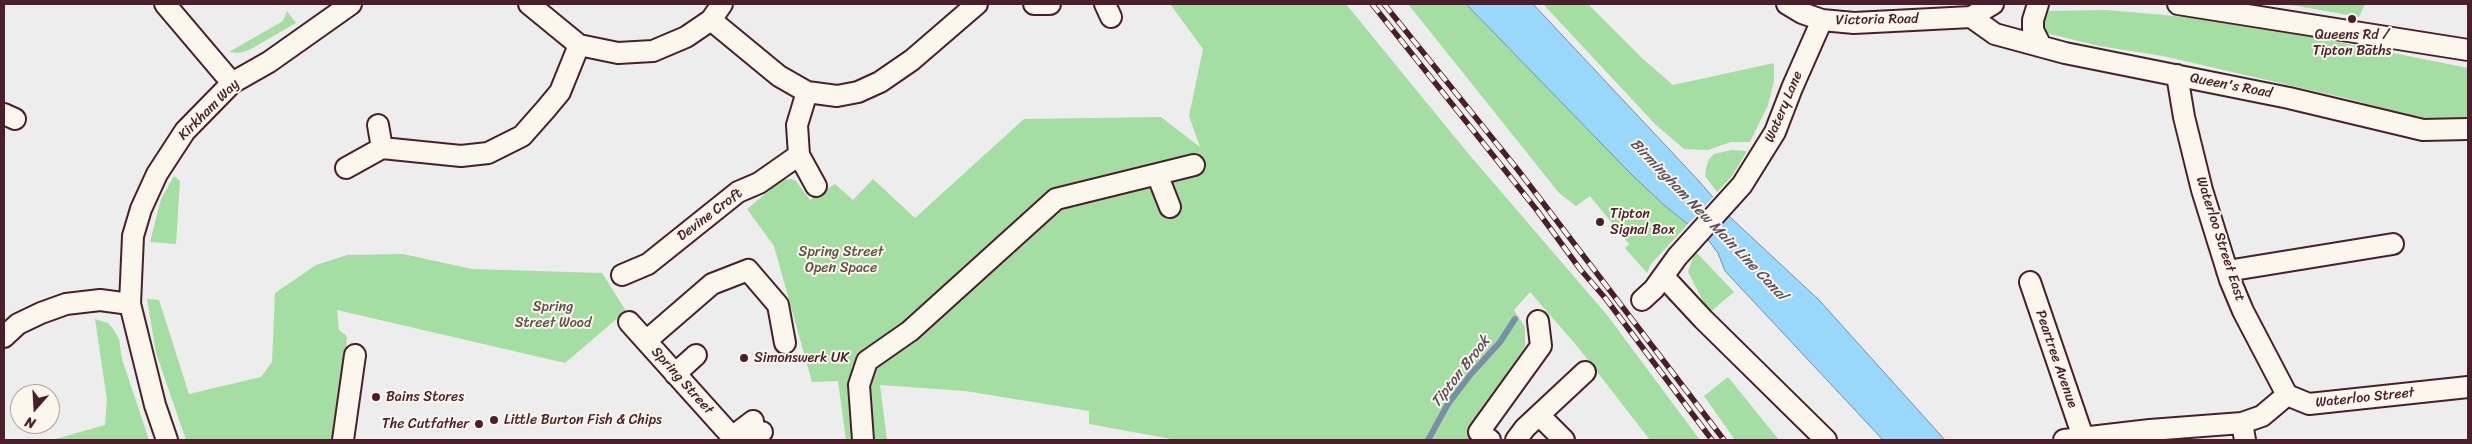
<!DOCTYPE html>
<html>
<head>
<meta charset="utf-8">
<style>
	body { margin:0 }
	#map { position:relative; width:2472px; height:444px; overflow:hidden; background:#ededee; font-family:Sriracha,sans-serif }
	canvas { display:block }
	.frame { position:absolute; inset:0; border:5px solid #4a1f2b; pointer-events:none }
	.north { position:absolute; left:10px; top:384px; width:50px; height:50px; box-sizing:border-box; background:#fbf7ec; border:1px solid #b4a19f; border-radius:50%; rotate:199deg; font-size:14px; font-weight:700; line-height:20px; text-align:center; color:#4a1f2b }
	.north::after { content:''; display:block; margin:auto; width:18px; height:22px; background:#4a1f2b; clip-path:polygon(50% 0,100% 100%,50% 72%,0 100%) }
</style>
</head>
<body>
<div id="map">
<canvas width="2472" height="444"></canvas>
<div class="frame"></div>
<div class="north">N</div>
</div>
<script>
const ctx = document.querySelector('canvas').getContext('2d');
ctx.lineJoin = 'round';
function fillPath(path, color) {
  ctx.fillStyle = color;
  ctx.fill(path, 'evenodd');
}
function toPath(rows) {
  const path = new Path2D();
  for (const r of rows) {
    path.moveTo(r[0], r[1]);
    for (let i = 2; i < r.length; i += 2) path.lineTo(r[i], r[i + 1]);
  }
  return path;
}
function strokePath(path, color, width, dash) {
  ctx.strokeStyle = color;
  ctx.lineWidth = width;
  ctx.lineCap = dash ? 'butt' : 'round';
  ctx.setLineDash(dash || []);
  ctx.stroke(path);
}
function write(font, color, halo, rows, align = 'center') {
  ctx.font = font + ' Sriracha,sans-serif';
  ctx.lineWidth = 4;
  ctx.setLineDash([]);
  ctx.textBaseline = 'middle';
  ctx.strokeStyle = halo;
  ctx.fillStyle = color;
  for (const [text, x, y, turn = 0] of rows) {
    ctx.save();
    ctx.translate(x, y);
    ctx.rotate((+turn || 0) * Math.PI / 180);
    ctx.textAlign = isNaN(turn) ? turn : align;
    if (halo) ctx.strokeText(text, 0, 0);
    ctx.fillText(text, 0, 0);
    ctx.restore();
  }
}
fillPath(toPath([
	[1170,4,1346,4,1467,152,1607,315,1700,440,1650,440,1577,346,1530,292,1514,310,1525,327,1525,347,1466,434,1476,440,1177,440,1089,424,1089,411,965,391,880,385,887,440,846,440,838,381,812,382,774,246,747,209,782,180,792,179,796,181,810,200,835,184,853,200,873,179,915,218,1024,119,1161,117,1200,147,1189,116,1203,49],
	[1408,4,1466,4,1631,174,1665,206,1688,224,1651,264,1647,273,1625,248,1629,244,1590,196,1576,206,1559,193],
	[1543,4,1588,4,1643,59,1673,85,1774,63,1774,81,1768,105,1750,142,1731,142,1708,150,1684,149,1655,124],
	[2286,4,2365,4,2359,17],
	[2107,10,2233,21,2468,68,2468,119,2417,118,2349,99,2163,56,2099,46,2042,32,2038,17,2046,11],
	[287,11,296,23,249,50,239,53,229,52,283,21],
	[1732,150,1747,151,1732,176,1717,192,1705,176,1706,168,1709,159,1714,154],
	[174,176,180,181,176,244,150,242,161,199],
	[1695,251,1734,292,1709,313,1688,272],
	[403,254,472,269,602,273,626,311,565,363,337,310,339,330,347,336,339,440,186,440,156,353,147,299,159,300,189,394,261,377,272,362,275,293,316,265,347,255],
	[95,319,108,323,114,330,119,339,122,359,149,440,52,440,105,425,107,400],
	[1728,377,1779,440,1735,440,1704,396]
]), '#a5dea2');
const water = toPath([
	[1466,4,1533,4,1698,180,1731,218,1819,300,1945,440,1883,440,1725,271,1718,253,1709,241,1665,206,1631,174,1466,4]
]);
fillPath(water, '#99d8fa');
strokePath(water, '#798ea7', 1);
fillPath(toPath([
	[1715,195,1731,214,1705,241,1686,226]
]), '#ededee');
strokePath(toPath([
	[1428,440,1448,404,1471,374,1500,342,1515,319]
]), '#798ea7', 6);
const minor = toPath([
	[165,4,232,83],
	[529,4,579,45,618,53,653,51,686,37,711,20,722,4],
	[1034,4,1050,4],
	[1105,4,1111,17],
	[1787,4,1802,13,1822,20,1854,23,1971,17,1993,4],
	[2038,4,2033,20,2033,30,2041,46],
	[2178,4,2468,50],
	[1971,17,1995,34,2065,53,2289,98,2423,130,2468,129],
	[711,20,779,76,807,92,837,96,858,92,880,82,912,60,977,4],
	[2177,75,2184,117,2202,190,2230,280,2243,311,2287,395],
	[807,92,797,125,799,155,816,186],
	[4,114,15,119],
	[378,125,382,148,461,156,488,153,522,136,545,110,560,92,579,45],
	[346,168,382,148],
	[1157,174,1170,207],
	[2227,271,2393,244],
	[622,275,648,264,738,192,759,183,799,155],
	[1664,277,1703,319,1826,440],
	[2030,282,2083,437],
	[1642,300,1654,289,1677,257,1742,185,1775,132,1792,88,1822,20],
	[629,322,735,440],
	[4,337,18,324,41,313,66,304,100,300,130,304],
	[646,341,712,284,748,270,778,305,785,343],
	[675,374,696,355],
	[1539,415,1564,440],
	[2242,423,2245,440],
	[732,437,753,421],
	[167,440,155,405,130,304,133,236,141,209,157,174,185,131,232,83,269,62,351,4],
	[343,440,355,355],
	[753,440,762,432],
	[863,440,859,385,867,361,910,331,1056,199,1194,165],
	[1490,440,1479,432,1541,346,1538,321],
	[1516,440,1525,428,1585,372],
	[2064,440,2150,430,2242,423,2262,416,2287,395,2309,404,2468,387]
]);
strokePath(minor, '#4a1f2b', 24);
strokePath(minor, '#fbf7ec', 20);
const rail = toPath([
	[1372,4,1536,209,1580,269,1606,299,1712,440],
	[1384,4,1518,170,1724,440]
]);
strokePath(rail, '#4a1f2b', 5.5);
strokePath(rail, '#fbf7ec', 4, [11]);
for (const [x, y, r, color] of [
	[2352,19,5,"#4a1f2b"],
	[1600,222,5,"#4a1f2b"],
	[744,358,5,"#4a1f2b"],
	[376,397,5,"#4a1f2b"],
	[494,420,5,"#4a1f2b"],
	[479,424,5,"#4a1f2b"]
]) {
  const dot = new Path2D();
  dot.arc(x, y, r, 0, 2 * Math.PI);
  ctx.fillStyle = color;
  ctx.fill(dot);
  strokePath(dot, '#fbf7ec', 2);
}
write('14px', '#4a1f2b', '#fbf7ec', [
	["Victoria Road",1877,20,-1],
	["Queen's Road",2231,86,11],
	["Watery Lane",1784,107,-67],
	["Kirkham Way",209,110,-45],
	["Devine Croft",710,215,-37],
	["Waterloo Street East",2220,239,72],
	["Peartree Avenue",2056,359,71],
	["Spring Street",682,381,48],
	["Waterloo Street",2365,398,-6]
]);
write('14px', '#4a1f2b', '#fbf7ec', [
	["Queens Rd /",2352,35,"center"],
	["Tipton Baths",2352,51,"center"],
	["Tipton",1610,214],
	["Signal Box",1610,230],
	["Simonswerk UK",754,358],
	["Bains Stores",386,397],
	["Little Burton Fish & Chips",504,420],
	["The Cutfather",469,424,"right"]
], 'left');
write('14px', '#614f49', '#fbf7ec', [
	["Spring Street",841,252],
	["Open Space",841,268],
	["Spring",553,307],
	["Street Wood",553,323]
]);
write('italic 15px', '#5e4d5f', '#fbf7ec', [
	["Birmingham New Main Line Canal",1708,220,46],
	["Tipton Brook",1461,372,-52]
]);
</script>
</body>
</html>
